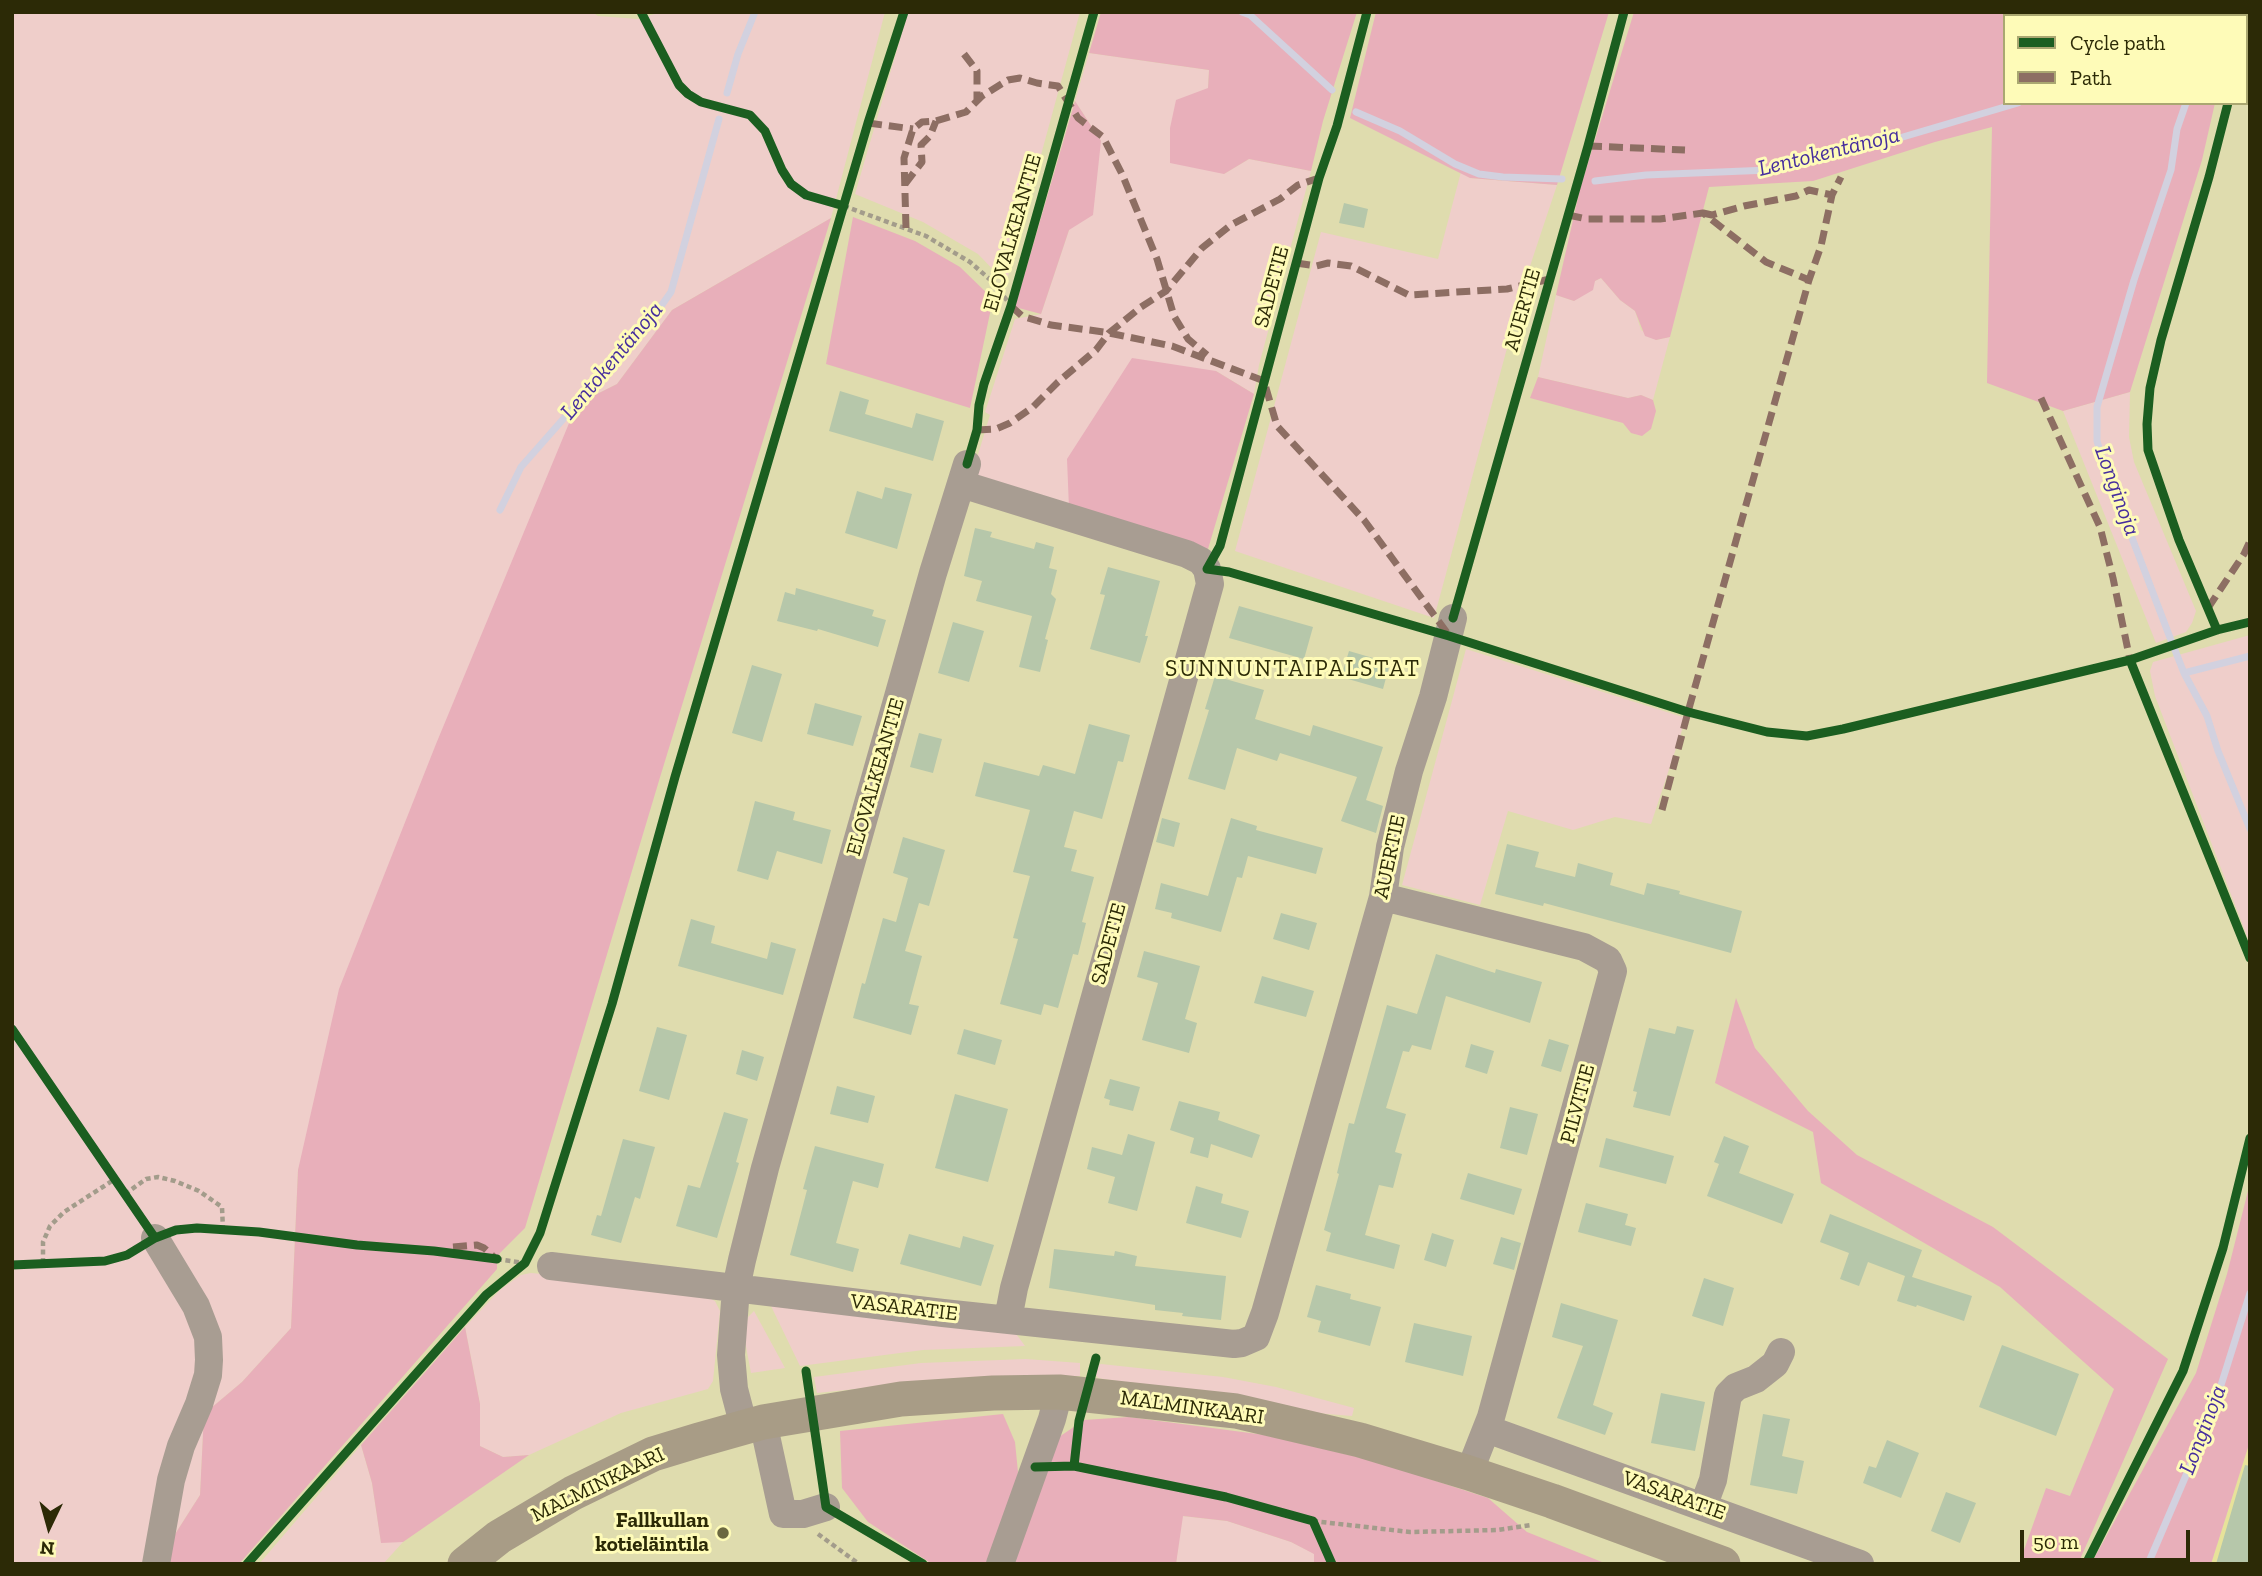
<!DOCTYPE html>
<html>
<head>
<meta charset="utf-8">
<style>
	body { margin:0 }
	#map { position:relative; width:2262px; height:1576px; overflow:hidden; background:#dfdcae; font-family:"Zilla Slab",serif }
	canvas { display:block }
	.frame { position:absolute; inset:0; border:14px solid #2c2a06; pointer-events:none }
	.legend { position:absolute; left:2003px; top:14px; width:245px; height:91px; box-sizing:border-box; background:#fefbb8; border:2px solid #aaa771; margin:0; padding:9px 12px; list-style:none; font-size:21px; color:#2c2a06 }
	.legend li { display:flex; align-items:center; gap:14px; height:35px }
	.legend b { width:35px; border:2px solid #aaa771 }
	.north { position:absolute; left:14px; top:1492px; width:70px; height:70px; -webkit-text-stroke:5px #fefbb8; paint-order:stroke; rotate:185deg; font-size:19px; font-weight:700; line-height:28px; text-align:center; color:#2c2a06 }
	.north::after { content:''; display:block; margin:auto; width:24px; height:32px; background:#2c2a06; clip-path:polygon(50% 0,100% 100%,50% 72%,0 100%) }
	.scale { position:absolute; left:2020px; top:1530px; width:170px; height:32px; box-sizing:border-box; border:4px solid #2c2a06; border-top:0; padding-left:9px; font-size:21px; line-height:24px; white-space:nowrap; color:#2c2a06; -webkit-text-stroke:5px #fefbb8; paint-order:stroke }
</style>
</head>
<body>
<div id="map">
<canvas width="2262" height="1576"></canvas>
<div class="frame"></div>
<ul class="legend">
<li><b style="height:9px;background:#1b5e20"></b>Cycle path</li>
<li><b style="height:9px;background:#8d6e63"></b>Path</li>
</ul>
<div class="north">N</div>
<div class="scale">50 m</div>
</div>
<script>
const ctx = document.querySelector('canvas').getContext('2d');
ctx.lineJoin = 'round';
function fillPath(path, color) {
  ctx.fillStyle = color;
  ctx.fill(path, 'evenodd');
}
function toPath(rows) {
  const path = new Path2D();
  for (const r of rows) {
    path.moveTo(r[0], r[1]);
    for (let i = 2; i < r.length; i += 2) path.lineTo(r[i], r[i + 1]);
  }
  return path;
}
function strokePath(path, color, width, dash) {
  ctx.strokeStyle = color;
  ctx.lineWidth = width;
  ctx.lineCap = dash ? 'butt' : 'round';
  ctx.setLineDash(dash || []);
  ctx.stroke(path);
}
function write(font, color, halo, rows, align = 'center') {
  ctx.font = font + ' "Zilla Slab",serif';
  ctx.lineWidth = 6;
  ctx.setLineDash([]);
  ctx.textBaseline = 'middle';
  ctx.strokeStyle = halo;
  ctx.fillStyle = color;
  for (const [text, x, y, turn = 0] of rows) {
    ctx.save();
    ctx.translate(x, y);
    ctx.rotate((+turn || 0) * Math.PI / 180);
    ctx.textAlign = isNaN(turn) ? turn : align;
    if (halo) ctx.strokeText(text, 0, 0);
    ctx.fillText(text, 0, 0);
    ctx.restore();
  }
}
fillPath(toPath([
	[2250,1441,2250,1564,2211,1564]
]), '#e7e29a');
fillPath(toPath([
	[12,12,592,12,598,16,638,19,661,12,885,12,831,218,672,310,617,384,577,404,298,1170,291,1328,242,1382,204,1414,200,1495,156,1564,12,1564],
	[908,12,1080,12,1006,283,978,254,923,222,855,194],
	[1089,53,1209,70,1208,88,1224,174,1249,159,1311,171,1259,365,1254,394,1216,371,1069,508,978,483,973,471,990,415,985,412,1015,319,1041,314,1069,230,1101,141,1075,101],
	[1461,172,1470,178,1557,185,1526,278,1434,618,1235,551,1321,232,1438,259],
	[1601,278,1620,300,1635,311,1641,330,1656,340,1670,337,1653,400,1641,395,1628,398,1538,377,1556,295,1574,301,1595,281],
	[2130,392,2129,437,2134,462,2196,611,2192,623,2186,632,2156,643,2063,411],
	[2250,635,2250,944,2155,696,2150,671,2153,662],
	[1466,649,1686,718,1651,824,1615,817,1573,830,1508,811,1480,905,1402,885],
	[531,1273,619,1281,701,1294,715,1301,720,1311,713,1381,708,1389,621,1413,529,1455,503,1457,480,1446,480,1404,465,1327,501,1289,521,1275],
	[771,1306,1014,1331,1025,1346,923,1350,800,1366],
	[754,1311,785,1368,751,1373,744,1336,748,1317],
	[1026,1359,1080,1363,1080,1376,1015,1377,923,1382,817,1393,814,1377,921,1363],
	[1101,1364,1223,1377,1276,1387,1354,1408,1352,1416,1304,1412,1098,1378,1095,1374,1097,1366],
	[361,1445,372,1483,381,1542,403,1542,383,1564,259,1564],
	[1182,1516,1227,1521,1291,1542,1315,1554,1314,1564,1176,1564]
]), '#efceca');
fillPath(toPath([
	[1101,12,1357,12,1323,121,1311,171,1249,159,1224,174,1170,163,1170,128,1176,100,1208,88,1209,70,1089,53],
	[1376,12,1609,12,1557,185,1470,178,1350,118],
	[1634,12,2082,12,2086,16,2005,16,2005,103,2215,103,2202,160,2130,392,2063,411,1987,383,1992,127,1935,142,1813,181,1709,187,1670,337,1656,340,1645,336,1635,311,1620,300,1601,278,1595,281,1593,290,1574,301,1556,295,1580,189],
	[1075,101,1101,141,1093,215,1069,230,1041,314,1015,307],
	[853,217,915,241,960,267,993,299,970,408,826,364],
	[831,218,661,774,525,1228,500,1253,497,1259,497,1269,239,1564,156,1564,200,1495,204,1414,242,1382,291,1328,298,1170,339,989,436,744,577,404,617,384,672,310],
	[1132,358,1216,371,1254,394,1208,549,1069,508,1067,459],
	[1538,377,1628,398,1641,395,1653,400,1656,411,1651,429,1642,436,1631,433,1623,423,1530,398],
	[1736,998,1755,1048,1808,1111,1857,1155,1993,1227,2168,1359,2078,1564,2019,1564,2046,1488,2070,1496,2114,1389,2000,1287,1821,1183,1813,1132,1715,1083],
	[2250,1183,2250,1441,2211,1564,2091,1564,2196,1373,2227,1274],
	[465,1327,480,1404,480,1446,503,1457,529,1455,403,1542,381,1543,372,1483,361,1445],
	[1003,1414,1015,1442,1018,1472,1010,1516,991,1564,932,1564,868,1522,842,1488,840,1431],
	[1129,1417,1265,1435,1375,1461,1488,1498,1527,1532,1607,1564,1314,1564,1314,1554,1291,1542,1227,1521,1183,1516,1176,1564,1014,1564,1059,1437,1084,1420]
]), '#e8afba');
strokePath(toPath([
	[1242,12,1250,15,1332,90],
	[2216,16,2217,12],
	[727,93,738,54,755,12],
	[2186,103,2177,129,2171,170,2134,280,2097,407,2097,441,2105,467,2169,635,2184,673,2207,716,2218,751,2250,829],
	[1356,112,1400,131,1455,164,1479,174,1503,177,1562,179],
	[1595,181,1646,175,1769,170,1869,147,2018,103],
	[500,510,521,467,654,316,671,292,719,119],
	[2184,673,2250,656],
	[2148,1564,2211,1417,2250,1293]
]), '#d2d1df', 7);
fillPath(toPath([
	[1344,203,1368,209,1364,228,1339,223],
	[840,391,869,400,865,414,912,428,916,413,944,421,933,461,829,431],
	[885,487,912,494,897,549,845,533,857,491,882,499],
	[975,528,992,532,990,537,1034,549,1036,542,1054,547,1049,568,1057,570,1051,594,1056,599,1045,639,1048,640,1040,672,1019,667,1032,616,976,601,982,581,964,576],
	[1108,567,1160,581,1145,636,1148,636,1140,663,1090,649,1105,595,1100,594],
	[796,588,874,610,872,616,886,620,878,647,818,629,817,631,777,621,785,592,795,595],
	[1239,606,1313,627,1304,659,1229,638],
	[953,622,984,631,969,682,938,673],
	[1349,651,1390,663,1383,689,1341,677],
	[752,665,782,674,762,742,732,733],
	[1215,676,1264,690,1255,719,1310,736,1313,725,1383,747,1366,800,1383,806,1376,833,1341,821,1357,777,1280,753,1277,761,1237,748,1225,790,1188,779,1209,710,1205,709],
	[815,703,862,716,853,746,807,734],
	[1089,724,1130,735,1123,762,1118,761,1102,819,1074,811,1064,847,1077,850,1071,871,1094,877,1082,922,1086,923,1078,955,1073,954,1058,1008,1044,1004,1041,1015,1000,1004,1018,939,1013,938,1030,876,1013,872,1030,810,975,796,984,762,1039,776,1043,765,1075,774],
	[919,733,942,739,933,773,910,767],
	[755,801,795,812,793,820,831,830,822,864,777,851,768,880,737,871],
	[1162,818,1180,823,1174,847,1156,842],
	[1231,818,1257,826,1256,830,1323,848,1316,874,1248,856,1242,878,1237,877,1221,932,1171,918,1172,913,1155,909,1161,883,1208,896],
	[903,837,945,850,929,906,919,903,905,951,922,956,909,1004,919,1006,911,1035,853,1018,862,983,865,984,883,918,896,922,908,878,893,873],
	[1507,844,1539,852,1535,867,1575,877,1578,863,1613,873,1610,885,1644,895,1647,883,1680,891,1679,894,1742,911,1731,953,1544,903,1543,906,1495,894],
	[1281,913,1317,923,1309,950,1273,939],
	[691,919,715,926,711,943,767,959,771,942,796,949,783,995,678,966],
	[1144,951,1200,966,1185,1019,1197,1023,1189,1053,1142,1040,1158,983,1137,977],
	[1436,954,1495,973,1496,969,1542,982,1530,1023,1446,996,1431,1050,1412,1045,1409,1052,1403,1051,1386,1108,1406,1114,1395,1152,1402,1154,1393,1188,1379,1185,1365,1235,1400,1245,1394,1269,1326,1251,1331,1233,1324,1230,1339,1174,1337,1173,1349,1123,1354,1124,1387,1005,1417,1014],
	[1262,976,1314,991,1306,1017,1254,1003],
	[1677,1026,1694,1030,1670,1116,1633,1107,1637,1092,1633,1091,1649,1028,1675,1034],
	[657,1027,687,1035,669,1100,639,1091],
	[964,1029,1002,1040,995,1065,957,1054],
	[1549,1039,1569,1045,1561,1072,1541,1066],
	[1471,1044,1494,1051,1487,1074,1465,1067],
	[742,1050,764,1057,757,1081,736,1074],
	[1110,1079,1140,1087,1133,1111,1109,1105,1110,1100,1104,1098],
	[837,1086,875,1096,868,1123,830,1114],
	[955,1094,1008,1109,988,1182,935,1168],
	[1179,1101,1220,1112,1218,1120,1260,1135,1252,1158,1211,1144,1208,1158,1190,1153,1194,1138,1170,1130],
	[1510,1107,1538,1114,1527,1155,1500,1148],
	[724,1112,748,1119,736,1162,739,1163,717,1238,676,1226,688,1185,700,1188],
	[1128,1134,1155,1142,1137,1211,1108,1203,1115,1177,1087,1169,1092,1147,1122,1155],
	[1724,1136,1749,1146,1739,1173,1794,1194,1782,1224,1707,1196,1719,1164,1714,1162],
	[1606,1138,1674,1156,1666,1184,1599,1167],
	[623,1139,655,1147,640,1199,635,1197,621,1243,591,1235,597,1215,601,1216],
	[815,1146,884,1164,878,1188,853,1181,836,1243,859,1249,853,1272,790,1255,807,1190,803,1189],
	[1468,1173,1522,1189,1514,1215,1460,1199],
	[1196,1186,1223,1194,1221,1203,1249,1211,1241,1238,1186,1223],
	[1586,1203,1628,1214,1625,1225,1636,1228,1631,1246,1578,1232],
	[1830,1214,1922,1250,1912,1277,1972,1296,1964,1321,1917,1305,1916,1307,1897,1301,1905,1276,1868,1262,1859,1286,1840,1279,1849,1253,1820,1242],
	[1432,1233,1454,1240,1446,1267,1424,1260],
	[909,1234,960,1248,963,1236,994,1245,981,1286,900,1264],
	[1501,1237,1521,1243,1514,1270,1493,1264],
	[1054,1249,1114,1256,1115,1251,1137,1256,1135,1266,1226,1276,1221,1320,1182,1316,1183,1313,1155,1310,1155,1305,1049,1288],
	[1704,1278,1734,1288,1723,1326,1692,1316],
	[1316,1285,1351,1294,1350,1299,1381,1307,1370,1346,1318,1332,1321,1321,1307,1317],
	[1561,1303,1618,1320,1593,1405,1613,1413,1605,1435,1557,1418,1583,1346,1552,1337],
	[1414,1323,1472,1336,1463,1376,1405,1362],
	[2002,1345,2079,1374,2056,1436,1979,1407],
	[1661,1393,1705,1402,1695,1451,1651,1443],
	[1763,1414,1790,1419,1782,1456,1804,1461,1797,1494,1750,1485],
	[1887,1440,1919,1453,1901,1498,1863,1483,1869,1466,1876,1468],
	[2245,1465,2250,1466,2250,1564,2216,1564],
	[1946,1492,1976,1503,1960,1543,1931,1531]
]), '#b6c7aa');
strokePath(toPath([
	[844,206,926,236,970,262,994,283,1011,306],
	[125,1194,146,1179,158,1177,175,1181,199,1191,222,1207,223,1230],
	[497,1259,525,1263],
	[43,1263,43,1242,50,1226,64,1212,115,1179],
	[1313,1521,1410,1532,1498,1530,1531,1525],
	[818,1534,859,1564]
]), '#a39c8b', 4.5, [5, 3.5]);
strokePath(toPath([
	[961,484,1187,554,1201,561,1207,569,1210,584,1014,1288,1008,1319],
	[1383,897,1584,947,1608,960,1613,971,1491,1417,1469,1473],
	[155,1238,196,1306,208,1337,209,1360,208,1375,199,1404,181,1446,171,1480,156,1564],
	[551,1266,943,1313,1234,1344,1242,1343,1256,1337,1265,1313,1383,897,1390,847,1409,771,1433,697,1453,618],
	[763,1422,783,1514,803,1514,826,1507],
	[744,1427,734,1389,731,1355,736,1288,742,1260,765,1168,933,573,967,464],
	[1487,1429,1860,1564],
	[1703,1507,1713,1480,1728,1395,1736,1387,1756,1379,1775,1364,1781,1352],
	[1000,1564,1052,1419,1059,1392]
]), '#a89d92', 28);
strokePath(toPath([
	[465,1564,499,1537,573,1493,653,1454,699,1440,763,1422,901,1399,993,1393,1059,1392,1236,1411,1360,1440,1469,1473,1552,1501,1723,1564]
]), '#a89c86', 35);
strokePath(toPath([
	[964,54,977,71,977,101],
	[868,123,913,129],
	[1588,146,1685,150],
	[905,184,922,162,921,145,930,136,936,121],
	[1703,213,1712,215,1744,206,1796,196,1809,190,1832,195],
	[1568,215,1587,219,1660,219,1703,213,1766,262,1809,280],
	[906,228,904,158,913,129,922,122,936,121,966,112,982,96,1008,80,1020,78,1037,83,1058,86,1078,118,1103,137,1122,174,1157,259,1174,316,1188,339,1207,355],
	[1296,263,1316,266,1328,263,1351,266,1409,295,1507,289,1550,279],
	[1011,306,1022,316,1051,325,1104,332,1172,346,1264,381,1277,426,1364,520,1448,634],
	[2041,398,2100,527,2113,578,2130,660],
	[977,430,996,429,1010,423,1033,407,1058,382,1096,350,1109,333,1141,307,1166,291,1202,248,1231,225,1280,199,1298,185,1319,178],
	[2208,608,2244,554,2250,541],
	[1662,810,1688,712,1809,280,1821,246,1832,195,1841,177],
	[453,1247,477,1245,484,1248,494,1257]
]), '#8d6e63', 7, [14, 7]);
strokePath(toPath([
	[641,12,679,85,688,94,701,102,750,115,765,131,782,170,791,184,806,195,844,206],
	[1367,12,1337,126,1319,178,1220,546,1207,569,1229,572,1449,636,1688,712,1767,732,1807,736,1843,729,2130,660,2217,630,2250,622],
	[967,464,977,430,979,405,984,384,1011,306,1094,12],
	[1453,618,1588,146,1624,12],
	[2217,630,2179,540,2148,450,2147,424,2150,388,2161,340,2209,177,2228,103],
	[2130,660,2250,958],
	[12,1029,155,1238],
	[12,1265,105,1261,127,1255,155,1238,176,1230,197,1228,259,1232,357,1245,434,1251,497,1259],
	[806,1371,826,1507,923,1564],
	[1074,1466,1079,1421,1096,1358],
	[1035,1467,1074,1466,1226,1497,1313,1521,1332,1564],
	[247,1564,486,1295,525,1263,540,1233,612,1004,675,777,868,123,904,12],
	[2086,1564,2183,1371,2223,1248,2250,1138]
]), '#1b5e20', 9);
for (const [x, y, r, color] of [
	[723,1533,7,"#6b6841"]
]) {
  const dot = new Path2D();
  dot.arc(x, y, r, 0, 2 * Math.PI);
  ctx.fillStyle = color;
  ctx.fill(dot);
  strokePath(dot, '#fefbb8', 2.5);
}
write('21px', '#2c2a06', '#fefbb8', [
	["ELOVALKEANTIE",1013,233,-74],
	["SADETIE",1272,287,-75],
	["AUERTIE",1523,310,-74],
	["ELOVALKEANTIE",876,777,-74],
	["AUERTIE",1390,857,-78],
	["SADETIE",1109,944,-75],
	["PILVITIE",1578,1104,-75],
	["VASARATIE",904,1308,7],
	["MALMINKAARI",1192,1408,8],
	["MALMINKAARI",598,1485,-26],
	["VASARATIE",1674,1496,20]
]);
write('bold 21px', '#2c2a06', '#fefbb8', [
	["Fallkullan",709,1521],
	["kotieläintila",709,1545]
], 'right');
write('italic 23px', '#462e9e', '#fefbb8', [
	["Lentokentänoja",1829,152,-14],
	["Lentokentänoja",612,361,-50],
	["Longinoja",2117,491,70],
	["Longinoja",2203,1430,-69]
]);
ctx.letterSpacing = '2px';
write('23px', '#2c2a06', '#fefbb8', [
	["SUNNUNTAIPALSTAT",1293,669]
]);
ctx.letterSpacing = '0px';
</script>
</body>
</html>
